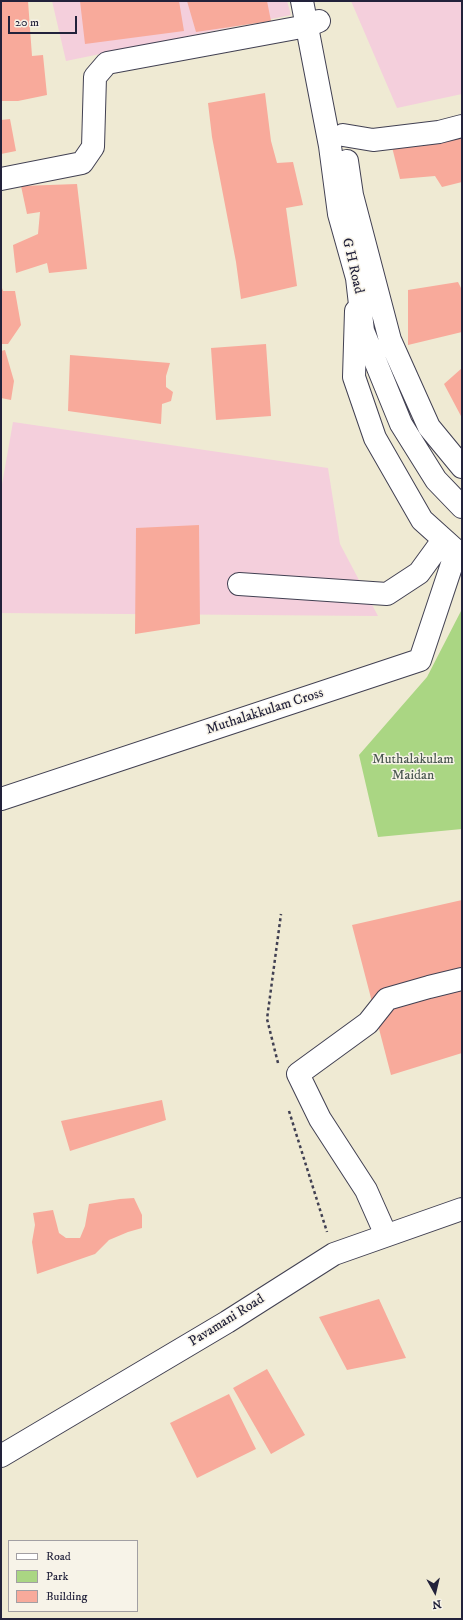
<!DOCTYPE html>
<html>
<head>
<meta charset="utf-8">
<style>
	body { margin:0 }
	#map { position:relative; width:463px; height:1620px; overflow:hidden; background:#efead3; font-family:"IM FELL DW Pica",serif }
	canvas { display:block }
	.frame { position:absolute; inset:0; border:2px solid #22223b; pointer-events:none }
	.legend { position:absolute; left:8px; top:1540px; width:130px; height:72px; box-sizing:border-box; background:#f7f3e8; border:1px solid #a29fa3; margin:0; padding:5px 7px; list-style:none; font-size:12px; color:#22223b }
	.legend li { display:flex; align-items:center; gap:8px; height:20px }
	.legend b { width:20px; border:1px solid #a29fa3 }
	.north { position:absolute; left:415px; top:1572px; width:40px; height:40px; -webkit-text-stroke:3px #f7f3e8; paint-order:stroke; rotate:172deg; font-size:11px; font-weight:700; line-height:16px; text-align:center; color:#22223b }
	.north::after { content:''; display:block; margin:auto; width:14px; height:18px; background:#22223b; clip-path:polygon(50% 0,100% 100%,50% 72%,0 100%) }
	.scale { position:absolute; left:8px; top:16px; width:69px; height:18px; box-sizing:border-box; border:2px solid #22223b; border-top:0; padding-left:5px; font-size:12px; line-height:14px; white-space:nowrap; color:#22223b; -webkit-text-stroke:3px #f7f3e8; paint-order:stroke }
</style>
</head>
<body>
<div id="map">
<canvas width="463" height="1620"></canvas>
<div class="frame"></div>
<ul class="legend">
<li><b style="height:5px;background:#fff"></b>Road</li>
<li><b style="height:11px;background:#aad683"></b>Park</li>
<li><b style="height:11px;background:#f8aa9b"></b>Building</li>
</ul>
<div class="north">N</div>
<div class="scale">20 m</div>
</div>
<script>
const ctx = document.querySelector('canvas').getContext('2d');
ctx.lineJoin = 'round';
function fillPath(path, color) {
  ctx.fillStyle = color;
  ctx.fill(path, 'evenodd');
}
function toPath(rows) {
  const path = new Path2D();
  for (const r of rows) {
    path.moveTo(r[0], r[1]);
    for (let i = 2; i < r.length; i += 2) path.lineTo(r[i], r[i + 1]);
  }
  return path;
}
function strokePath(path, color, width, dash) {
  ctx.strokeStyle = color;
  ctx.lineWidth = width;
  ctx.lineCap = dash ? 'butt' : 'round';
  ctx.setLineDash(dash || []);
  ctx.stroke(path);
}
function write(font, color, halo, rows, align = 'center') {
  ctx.font = font + ' "IM FELL DW Pica",serif';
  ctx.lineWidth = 3;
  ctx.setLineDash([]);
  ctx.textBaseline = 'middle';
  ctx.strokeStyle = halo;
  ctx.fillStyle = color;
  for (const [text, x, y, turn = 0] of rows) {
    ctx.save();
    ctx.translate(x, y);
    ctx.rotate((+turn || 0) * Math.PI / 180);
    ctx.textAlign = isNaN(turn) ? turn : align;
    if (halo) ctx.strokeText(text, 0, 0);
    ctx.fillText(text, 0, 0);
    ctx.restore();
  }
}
fillPath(toPath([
	[52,1,287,1,291,15,66,61],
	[351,1,462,1,462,94,397,108],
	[13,422,328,468,340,544,378,616,1,613,1,490]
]), '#f4cfdc');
fillPath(toPath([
	[461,611,462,611,462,829,378,837,359,755,427,677]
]), '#aad683');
fillPath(toPath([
	[1,1,28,1,32,56,43,55,47,95,18,101,1,101],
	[80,1,179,1,184,31,85,44],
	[187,1,267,1,271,21,196,32],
	[265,93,271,141,277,163,293,162,303,205,286,208,297,286,241,299,236,262,212,137,208,103],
	[10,119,16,151,1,154,1,120],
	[462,134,462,182,442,187,435,176,400,179,390,139],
	[77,184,87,269,49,273,47,263,16,273,13,245,38,234,40,212,27,214,21,186],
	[458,282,462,290,462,332,408,345,408,290],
	[1,285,3,291,15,291,21,325,8,344,1,344],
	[266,344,271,416,216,420,211,348],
	[5,350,14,381,11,400,1,398,1,351],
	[70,355,170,363,166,376,166,387,173,392,171,401,162,404,161,424,68,411],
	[462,368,462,418,444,384],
	[199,525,200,624,135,634,136,528],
	[462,900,462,1053,391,1075,352,925],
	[162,1100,166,1120,70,1151,61,1121],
	[134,1198,142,1215,142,1228,128,1232,109,1240,95,1254,37,1274,32,1242,35,1225,33,1213,53,1210,59,1233,66,1238,80,1238,85,1226,89,1204,120,1199],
	[379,1299,406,1358,347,1370,319,1317],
	[267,1369,305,1435,271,1454,233,1388],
	[229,1394,256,1449,197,1478,170,1423]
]), '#f8aa9b');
const minor = toPath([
	[343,135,373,140,439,132,462,126],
	[1,179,82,163,93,147,95,77,107,63,307,26,319,21],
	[356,311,354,377,375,438,422,520,462,556],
	[239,584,387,594,419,573,443,540],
	[1,799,420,660,456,552],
	[386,1235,366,1190,320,1119,298,1074,368,1023,387,999,429,987,462,979]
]);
const major = toPath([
	[302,1,330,146,339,214,357,278,363,331,401,424,436,480,462,507],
	[347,161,352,195,390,340,429,427,462,467],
	[1,1456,227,1322,334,1254,462,1209]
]);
strokePath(minor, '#414052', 24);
strokePath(major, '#414052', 24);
strokePath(toPath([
	[278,1063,267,1019,281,914],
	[289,1111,327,1232]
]), '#414052', 2.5, [3, 3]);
strokePath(minor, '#fff', 22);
strokePath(major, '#fff', 22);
write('14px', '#22223b', '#f7f3e8', [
	["G H Road",352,266,77],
	["Muthalakkulam Cross",265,712,-18],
	["Pavamani Road",227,1321,-32]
]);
write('14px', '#4b5851', '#f7f3e8', [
	["Muthalakulam",413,760],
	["Maidan",413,776]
]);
</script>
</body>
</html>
